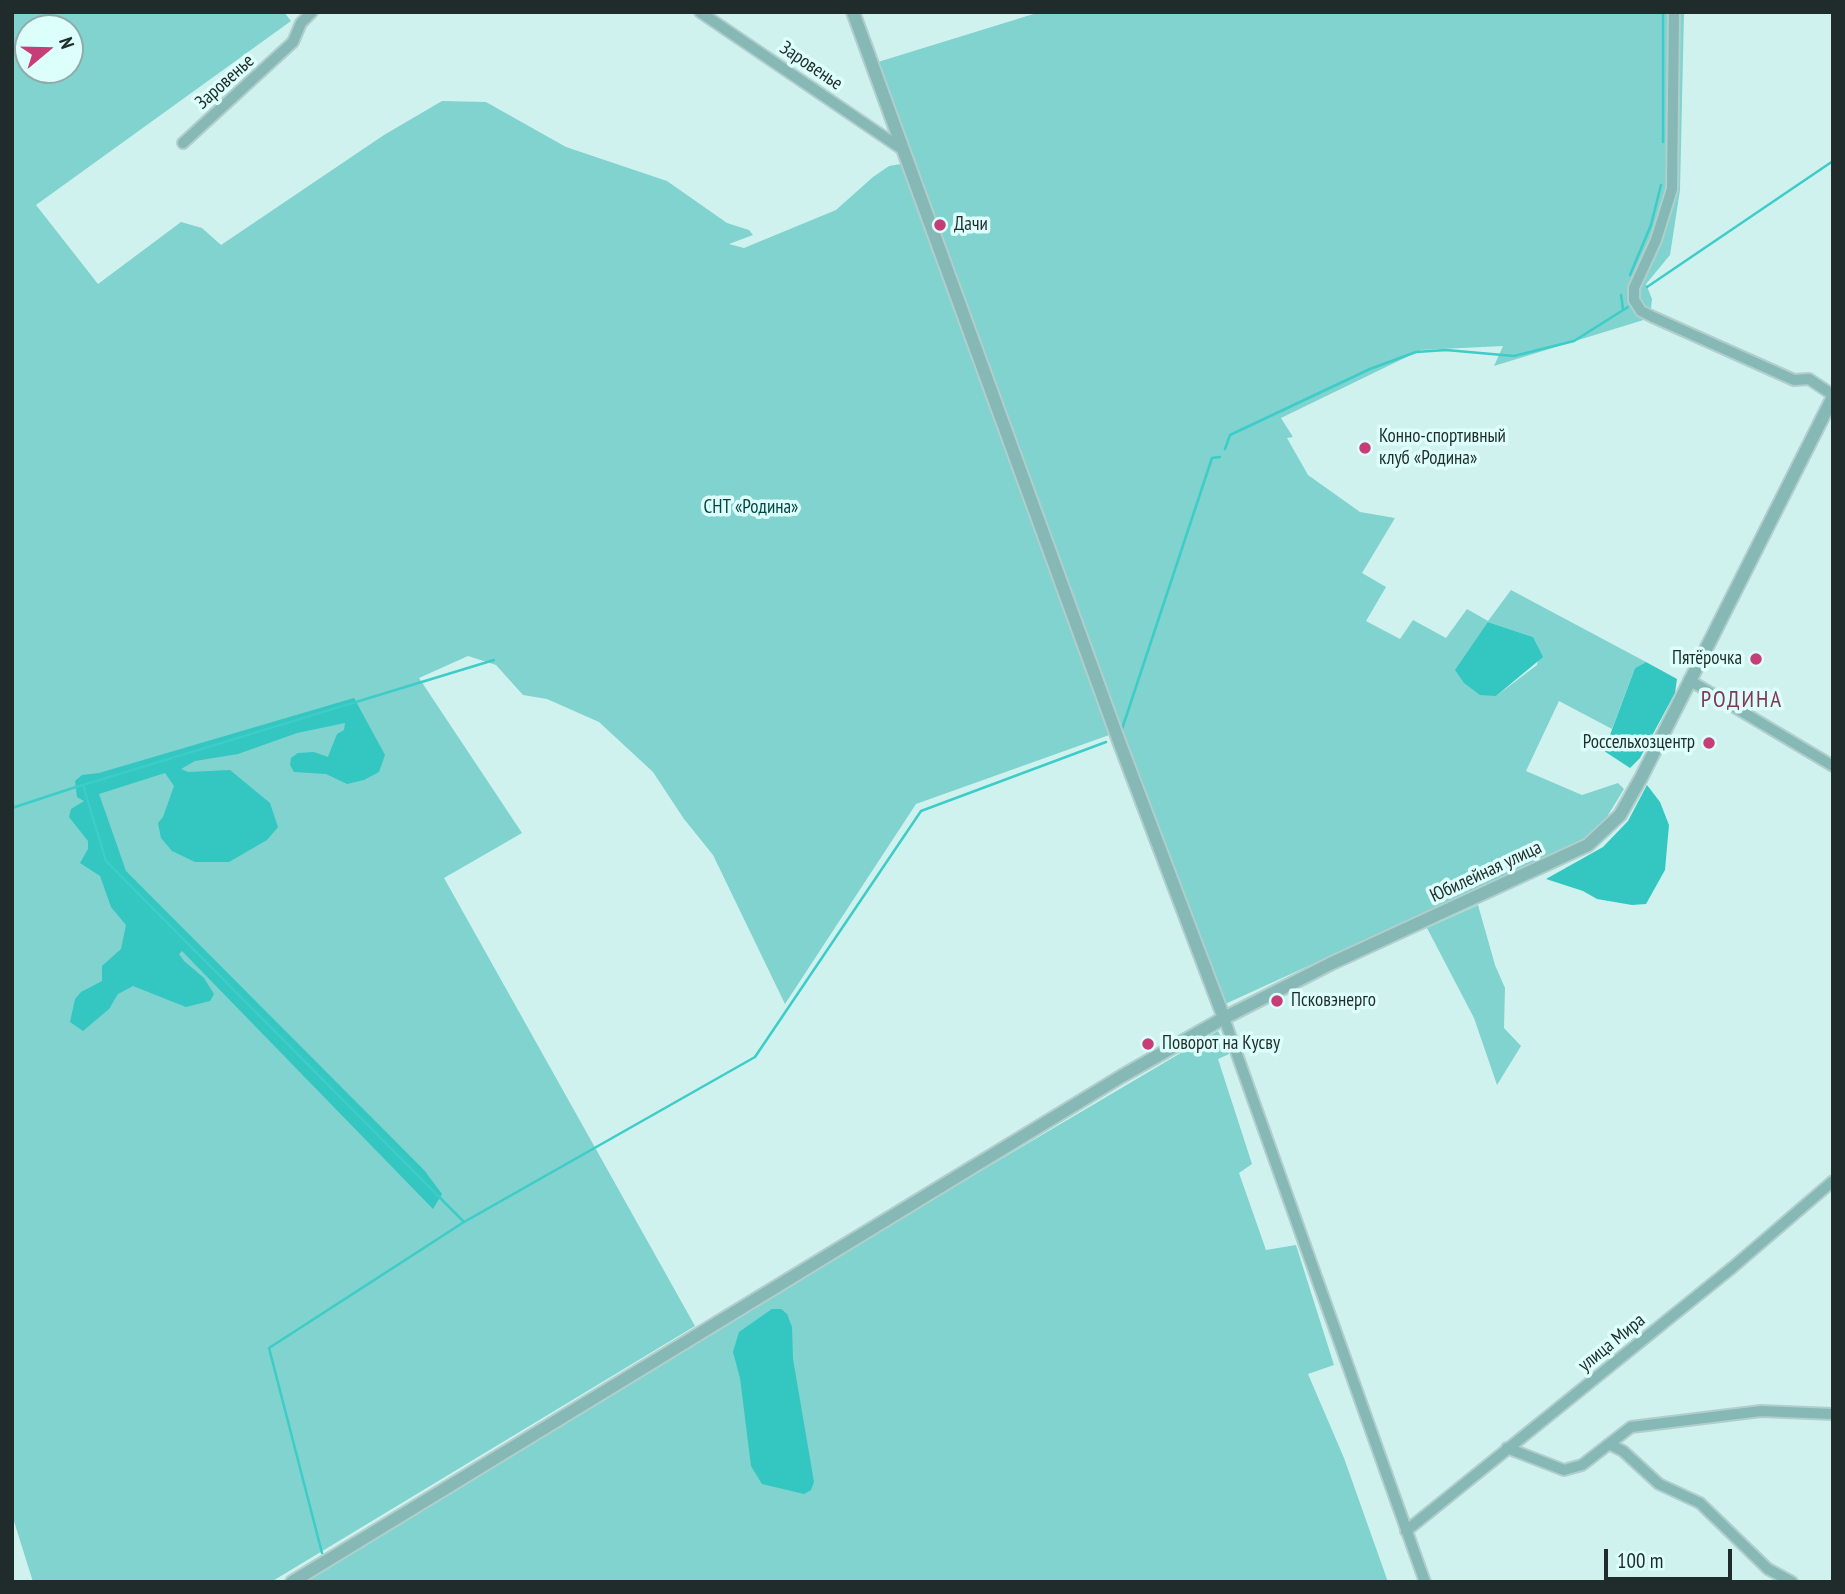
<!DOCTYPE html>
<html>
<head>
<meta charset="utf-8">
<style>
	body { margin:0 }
	#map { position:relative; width:1845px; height:1594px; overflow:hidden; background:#d0f2ef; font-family:"PT Sans Narrow",sans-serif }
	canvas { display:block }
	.frame { position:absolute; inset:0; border:14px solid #1f2c2b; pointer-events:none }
	.north { position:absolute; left:14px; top:14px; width:70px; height:70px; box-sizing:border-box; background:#ddfffc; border:2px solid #91aba8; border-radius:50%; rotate:71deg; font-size:19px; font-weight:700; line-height:28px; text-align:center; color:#1f2c2b }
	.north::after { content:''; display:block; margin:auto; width:24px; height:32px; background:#c73d78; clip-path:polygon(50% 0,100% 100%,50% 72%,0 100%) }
	.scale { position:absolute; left:1604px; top:1549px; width:128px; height:32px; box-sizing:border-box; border:4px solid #1f2c2b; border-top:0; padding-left:9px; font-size:21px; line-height:24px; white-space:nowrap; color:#1f2c2b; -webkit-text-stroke:5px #ddfffc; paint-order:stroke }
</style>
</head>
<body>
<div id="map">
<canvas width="1845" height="1594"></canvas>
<div class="frame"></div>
<div class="north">N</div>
<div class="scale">100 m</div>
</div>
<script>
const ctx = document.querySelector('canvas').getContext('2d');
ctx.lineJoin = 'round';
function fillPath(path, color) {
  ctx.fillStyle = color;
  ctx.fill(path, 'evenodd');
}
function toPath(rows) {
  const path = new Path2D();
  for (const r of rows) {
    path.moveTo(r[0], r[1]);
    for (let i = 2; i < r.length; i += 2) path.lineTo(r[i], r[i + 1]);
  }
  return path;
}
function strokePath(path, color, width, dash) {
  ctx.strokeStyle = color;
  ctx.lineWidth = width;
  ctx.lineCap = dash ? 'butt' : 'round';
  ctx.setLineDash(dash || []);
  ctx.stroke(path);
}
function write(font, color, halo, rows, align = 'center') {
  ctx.font = font + ' "PT Sans Narrow",sans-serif';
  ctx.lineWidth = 7;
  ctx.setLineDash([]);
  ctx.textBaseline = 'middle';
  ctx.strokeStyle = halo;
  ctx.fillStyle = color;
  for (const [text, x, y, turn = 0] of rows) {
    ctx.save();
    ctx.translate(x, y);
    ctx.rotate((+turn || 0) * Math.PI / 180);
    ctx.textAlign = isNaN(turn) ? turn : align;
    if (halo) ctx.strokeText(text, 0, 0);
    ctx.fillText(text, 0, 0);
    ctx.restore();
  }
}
fillPath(toPath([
	[12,12,284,12,291,21,36,205,98,284,181,222,202,228,221,245,384,135,442,101,486,102,566,147,667,181,727,223,749,230,753,235,729,244,744,248,836,210,873,177,889,166,901,164,906,170,1112,734,916,804,785,1004,713,855,684,819,653,772,599,722,547,699,523,695,496,665,468,656,419,678,522,833,444,878,695,1326,271,1582,33,1582,12,1515],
	[28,28,70,28,70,70,28,70],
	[1040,12,1684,12,1680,190,1670,255,1646,284,1652,299,1650,318,1494,366,1503,346,1421,350,1281,418,1293,437,1287,438,1308,475,1360,512,1395,518,1362,573,1386,587,1366,621,1400,639,1413,620,1446,638,1467,609,1488,621,1511,590,1646,662,1635,668,1612,729,1559,701,1526,771,1582,795,1618,783,1624,789,1599,830,1584,840,1223,1005,1180,882,1132,761,878,62],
	[1488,622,1533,637,1539,653,1537,665,1496,696],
	[1478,905,1495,965,1505,988,1504,1028,1521,1046,1497,1085,1474,1018,1427,928],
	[1218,1031,1229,1054,1218,1059,1252,1164,1239,1173,1266,1250,1296,1245,1334,1365,1308,1374,1344,1458,1388,1582,302,1582,908,1214]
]), '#80d3ce');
fillPath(toPath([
	[1488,622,1533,637,1543,657,1496,696,1480,695,1464,683,1455,670],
	[1646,662,1677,679,1675,693,1640,758,1630,768,1604,751,1635,668],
	[354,698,385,755,379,772,364,780,347,784,326,774,294,772,290,765,291,758,298,753,314,752,328,757,337,734,344,730,345,723,297,733,238,754,195,761,181,769,188,772,230,770,270,803,278,827,267,840,229,862,195,862,172,851,161,838,158,823,163,817,174,786,165,773,99,794,126,871,424,1170,442,1194,433,1209,182,951,179,954,184,961,204,978,214,994,210,1001,186,1007,133,986,118,994,109,1009,83,1031,70,1022,75,999,81,992,102,981,102,966,121,949,126,925,111,907,100,876,80,863,88,849,88,841,69,817,71,809,84,801,77,797,75,781,82,775,99,773],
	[1647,785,1660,802,1669,825,1665,870,1646,904,1632,905,1597,899,1583,891,1546,879,1603,847,1628,821],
	[772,1309,781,1309,787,1314,792,1327,793,1359,814,1482,811,1490,804,1494,762,1484,751,1466,740,1378,733,1352,739,1332]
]), '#34c6c1');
strokePath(toPath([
	[1663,12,1663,142],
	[1630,275,1651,225,1661,185],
	[1647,287,1833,161],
	[1621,295,1623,309],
	[1225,449,1230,435,1370,369,1416,352,1446,350,1514,356,1574,341,1628,307],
	[1121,732,1212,458,1220,457],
	[12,808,82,785],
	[464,1222,106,861,83,785,494,660],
	[322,1553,269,1348,464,1222,755,1057,921,811,1106,742]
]), '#3dccc7', 2.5);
const minor = toPath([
	[700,12,902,149],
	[1674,12,1672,189,1656,240,1634,288,1634,300,1641,311,1653,317,1794,380,1809,379,1833,395],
	[183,143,293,42,301,23,312,12],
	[1689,680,1833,766],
	[1224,1018,1425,1582],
	[1609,1444,1623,1451,1659,1484,1700,1503,1768,1569,1792,1582],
	[1507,1448,1564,1470,1582,1465,1631,1427,1761,1411,1833,1414],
	[1406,1531,1733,1267,1833,1181]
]);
const tertiary = toPath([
	[853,12,1120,744,1224,1018],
	[292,1582,1122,1076,1224,1018,1330,964,1588,845,1620,815,1641,778,1833,397]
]);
strokePath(minor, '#b0cecc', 14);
strokePath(tertiary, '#b0cecc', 16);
strokePath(minor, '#86b8b5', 10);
strokePath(tertiary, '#86b8b5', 12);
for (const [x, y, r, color] of [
	[940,225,7,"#c73d78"],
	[1365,448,7,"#c73d78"],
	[1756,659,7,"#c73d78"],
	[1709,743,7,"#c73d78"],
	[1277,1001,7,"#c73d78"],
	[1148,1044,7,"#c73d78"]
]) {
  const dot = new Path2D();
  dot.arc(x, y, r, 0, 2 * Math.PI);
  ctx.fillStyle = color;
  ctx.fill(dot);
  strokePath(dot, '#ddfffc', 2.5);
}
write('19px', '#1f2c2b', '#ddfffc', [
	["Заровенье",811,66,34],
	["Заровенье",225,82,-42],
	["Юбилейная улица",1486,872,-25],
	["улица Мира",1612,1343,-39]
]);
write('19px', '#1f2c2b', '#ddfffc', [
	["Дачи",954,225],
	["Конно-спортивный",1379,437],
	["клуб «Родина»",1379,459],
	["Пятёрочка",1742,659,"right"],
	["Россельхозцентр",1695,743,"right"],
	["Псковэнерго",1291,1001],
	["Поворот на Кусву",1162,1044]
], 'left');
write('19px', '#044543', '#ddfffc', [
	["СНТ «Родина»",751,508]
]);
ctx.letterSpacing = '2px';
write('23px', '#7f3a54', '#ddfffc', [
	["РОДИНА",1742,700]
]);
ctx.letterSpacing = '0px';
</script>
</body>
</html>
